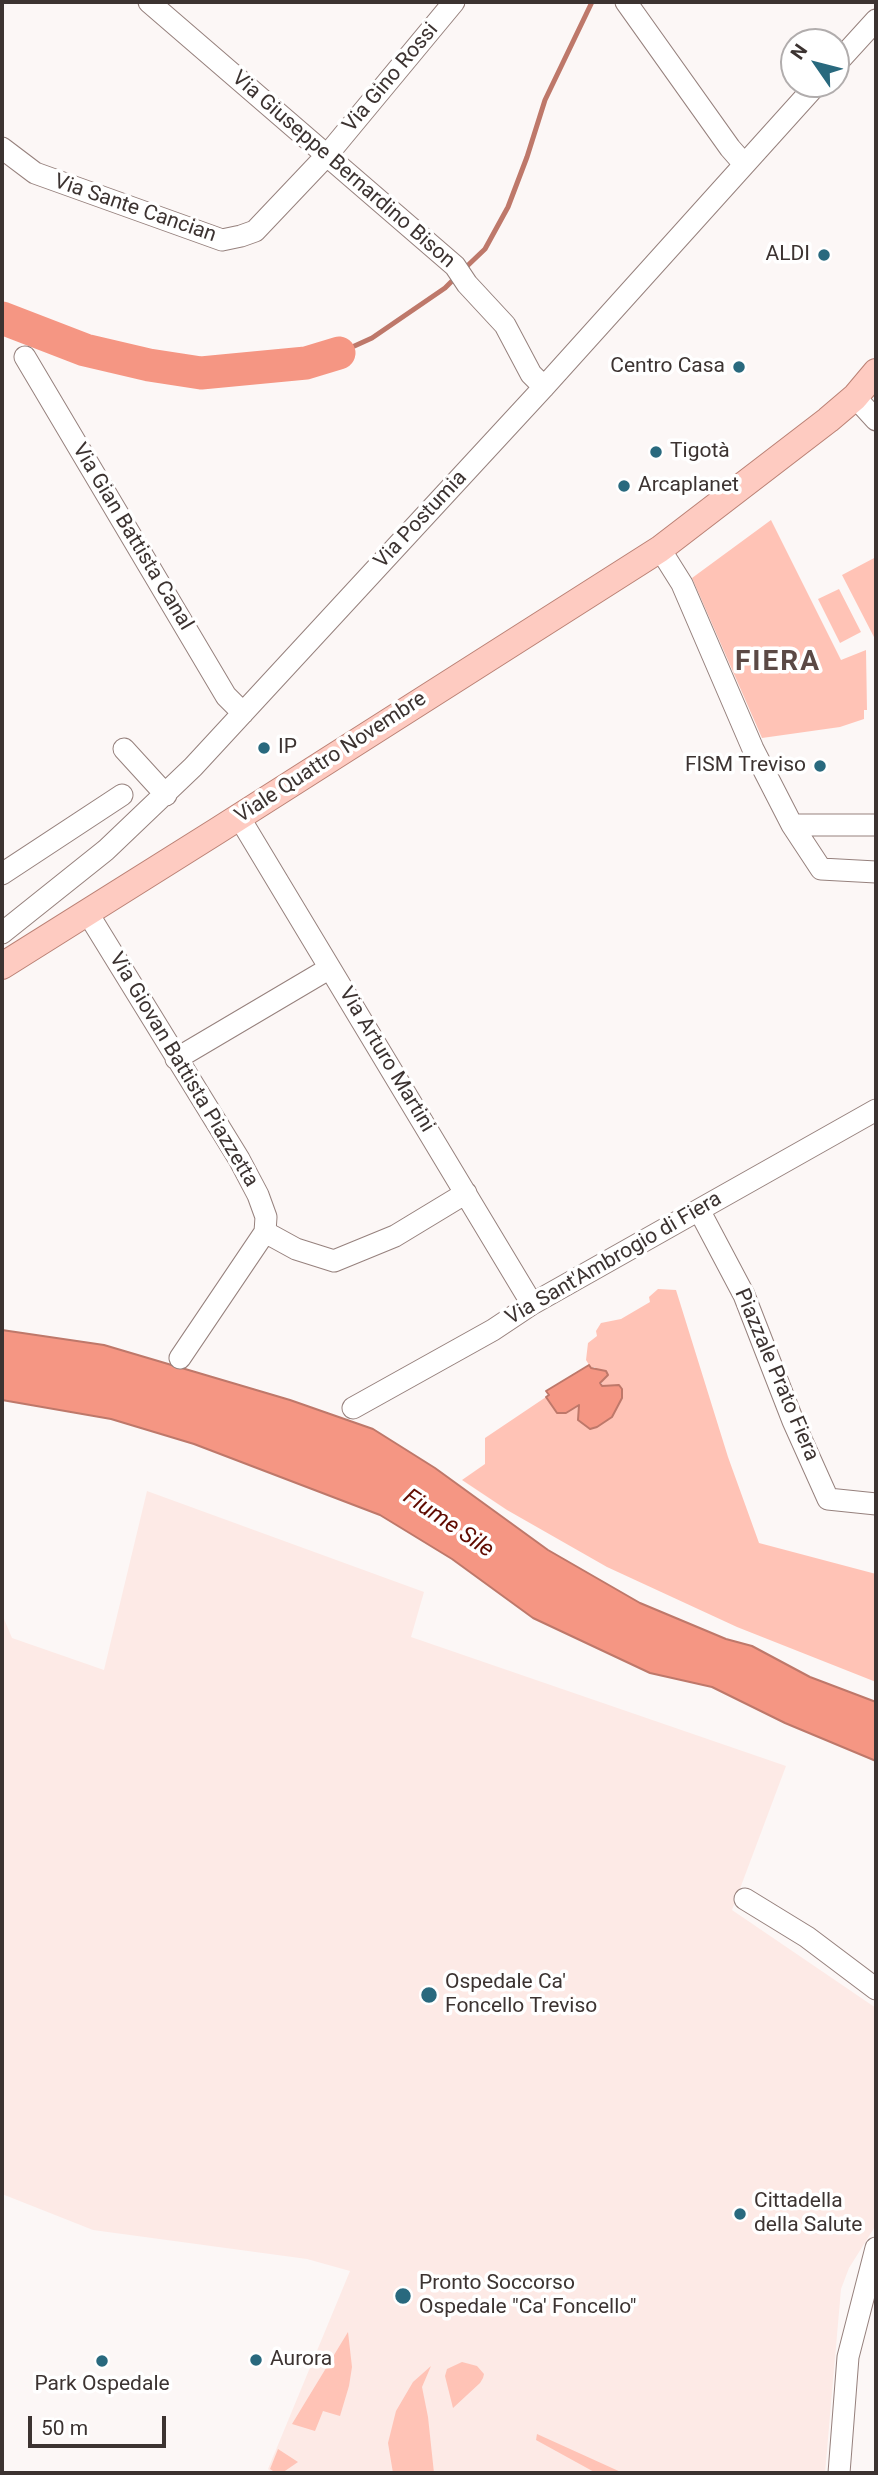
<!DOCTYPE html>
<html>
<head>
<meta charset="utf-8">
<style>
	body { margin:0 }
	#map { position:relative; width:878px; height:2475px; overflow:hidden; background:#fcf7f6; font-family:Roboto,sans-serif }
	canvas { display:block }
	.frame { position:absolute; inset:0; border:4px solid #3c3331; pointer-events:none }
	.north { position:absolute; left:780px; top:28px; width:70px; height:70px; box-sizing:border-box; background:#fff; border:2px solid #b1adad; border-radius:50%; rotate:305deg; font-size:19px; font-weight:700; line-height:28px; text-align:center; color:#3c3331 }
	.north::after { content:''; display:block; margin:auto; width:24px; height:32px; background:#29697e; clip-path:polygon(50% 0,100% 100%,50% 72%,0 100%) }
	.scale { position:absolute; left:28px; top:2416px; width:138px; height:32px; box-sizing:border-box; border:4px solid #3c3331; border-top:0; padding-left:9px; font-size:21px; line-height:24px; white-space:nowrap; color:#3c3331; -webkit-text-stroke:5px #fff; paint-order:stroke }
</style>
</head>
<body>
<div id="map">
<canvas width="878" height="2475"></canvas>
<div class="frame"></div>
<div class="north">N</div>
<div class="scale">50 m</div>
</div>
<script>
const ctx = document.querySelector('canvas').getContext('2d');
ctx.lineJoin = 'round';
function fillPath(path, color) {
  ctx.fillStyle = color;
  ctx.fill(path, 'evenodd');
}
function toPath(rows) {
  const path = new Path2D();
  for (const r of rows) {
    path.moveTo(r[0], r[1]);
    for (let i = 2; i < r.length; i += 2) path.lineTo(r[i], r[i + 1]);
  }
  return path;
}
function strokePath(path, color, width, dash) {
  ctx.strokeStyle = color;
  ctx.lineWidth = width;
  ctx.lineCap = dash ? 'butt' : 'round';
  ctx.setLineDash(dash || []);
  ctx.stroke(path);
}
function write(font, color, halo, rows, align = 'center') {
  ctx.font = font + ' Roboto,sans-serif';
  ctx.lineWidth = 7;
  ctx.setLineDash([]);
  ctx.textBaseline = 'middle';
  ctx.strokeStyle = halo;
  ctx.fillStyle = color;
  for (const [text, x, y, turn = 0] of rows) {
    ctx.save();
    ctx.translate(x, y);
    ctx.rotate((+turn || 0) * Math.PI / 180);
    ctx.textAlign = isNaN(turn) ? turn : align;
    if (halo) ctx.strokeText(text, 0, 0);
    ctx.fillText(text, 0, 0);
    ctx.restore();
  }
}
fillPath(toPath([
	[147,1491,424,1592,411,1637,786,1766,732,1910,876,2008,876,2225,849,2268,841,2289,825,2473,272,2473,268,2469,350,2271,307,2259,93,2230,2,2194,2,1614,12,1638,104,1670]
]), '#fdeae6');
fillPath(toPath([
	[771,520,841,660,866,650,867,710,864,710,864,719,840,727,762,738,692,578],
	[876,557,876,638,875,639,842,575],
	[839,589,861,632,840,643,818,599],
	[658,1289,676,1290,728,1457,759,1543,876,1574,876,1682,737,1627,607,1567,507,1510,462,1480,485,1464,485,1438,546,1397,557,1413,566,1413,579,1405,578,1415,597,1427,611,1417,622,1389,619,1385,602,1386,602,1381,595,1367,591,1368,586,1360,588,1343,597,1336,596,1331,601,1323,621,1319,650,1302,649,1297],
	[348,2332,352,2367,349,2386,340,2416,323,2411,315,2431,292,2424],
	[462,2362,477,2366,484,2374,483,2378,480,2383,453,2408,445,2376,447,2369],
	[431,2366,422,2387,428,2417,434,2473,393,2473,388,2443,396,2411,413,2382],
	[537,2434,623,2473,596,2473,536,2440],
	[278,2449,298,2462,282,2473,276,2473,270,2469]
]), '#ffc3b6');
const water = toPath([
	[2,1330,104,1345,290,1400,373,1429,435,1468,548,1550,640,1603,726,1639,752,1646,810,1677,876,1702,876,1761,785,1723,712,1687,650,1673,533,1618,452,1559,380,1515,194,1444,111,1419,2,1400,2,1330],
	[589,1365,591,1368,606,1371,608,1375,600,1383,602,1386,619,1385,622,1389,622,1398,612,1417,597,1427,590,1429,578,1420,579,1405,566,1413,557,1413,546,1397,549,1395,546,1391,589,1365]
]);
fillPath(water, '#f59683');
strokePath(water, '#be786a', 2);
strokePath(toPath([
	[463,270,485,249,508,207,527,157,545,100,592,2],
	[339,353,372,338,445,288,456,277]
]), '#be786a', 5);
strokePath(toPath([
	[2,318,85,350,149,365,201,373,306,363,339,353]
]), '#f59683', 33);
const minor = toPath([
	[149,2,455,266,467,284,505,325,531,374,544,387],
	[626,2,730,148,744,164],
	[836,64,876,20],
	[2,148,35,173,222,240,241,236,255,231,328,154,454,2],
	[25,357,226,696,243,713],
	[855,397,876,420],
	[660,549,682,584,753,749,792,825,821,869,876,872],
	[124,749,166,795],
	[239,817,532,1304],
	[792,825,876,825],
	[2,874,122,795],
	[87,912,239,1159,258,1195,266,1217,265,1232,180,1358],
	[2,933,106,850,193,767,544,387,817,84],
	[176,1059,330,968],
	[699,1210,744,1295,793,1421,828,1499,876,1504],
	[265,1232,296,1249,334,1261,395,1236,466,1193],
	[353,1408,493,1330,532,1304,876,1110],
	[745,1899,807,1937,876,1989],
	[839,2473,848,2357,876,2248]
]);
const major = toPath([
	[2,966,217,831,660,549,828,420,855,397,876,372]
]);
strokePath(minor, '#96817d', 23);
strokePath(major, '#ba8074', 28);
strokePath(minor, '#fff', 21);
strokePath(major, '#fecbc1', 26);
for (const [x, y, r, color] of [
	[824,255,7,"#29697e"],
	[739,367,7,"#29697e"],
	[656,452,7,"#29697e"],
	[624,486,7,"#29697e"],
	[264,748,7,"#29697e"],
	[820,766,7,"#29697e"],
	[429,1995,9,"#29697e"],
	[740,2214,7,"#29697e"],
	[403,2296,9,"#29697e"],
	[256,2360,7,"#29697e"],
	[102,2361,7,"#29697e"]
]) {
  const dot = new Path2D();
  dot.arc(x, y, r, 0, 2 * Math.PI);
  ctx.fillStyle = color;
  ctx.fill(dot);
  strokePath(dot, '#fff', 2.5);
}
write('21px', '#3c3331', '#fff', [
	["Via Gino Rossi",391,78,-50],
	["Via Giuseppe Bernardino Bison",343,170,41],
	["Via Sante Cancian",135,209,19],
	["Via Postumia",421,520,-47],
	["Via Gian Battista Canal",132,537,59],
	["Viale Quattro Novembre",331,758,-33],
	["Via Arturo Martini",386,1060,59],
	["Via Giovan Battista Piazzetta",183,1070,59],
	["Via Sant'Ambrogio di Fiera",614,1259,-30],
	["Piazzale Prato Fiera",776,1375,67]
]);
write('21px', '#3c3331', '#fff', [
	["ALDI",810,255,"right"],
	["Centro Casa",725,367,"right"],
	["Tigotà",670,452],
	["Arcaplanet",638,486],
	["IP",278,748],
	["FISM Treviso",806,766,"right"],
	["Ospedale Ca'",445,1983],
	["Foncello Treviso",445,2007],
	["Cittadella",754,2202],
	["della Salute",754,2226],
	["Pronto Soccorso",419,2284],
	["Ospedale \"Ca' Foncello\"",419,2308],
	["Aurora",270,2360],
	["Park Ospedale",102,2385,"center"]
], 'left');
write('italic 23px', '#600b00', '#fff', [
	["Fiume Sile",448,1524,34]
]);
ctx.letterSpacing = '2px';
write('bold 28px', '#5b4945', '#fff', [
	["FIERA",778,663]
]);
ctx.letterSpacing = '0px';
</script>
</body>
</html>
